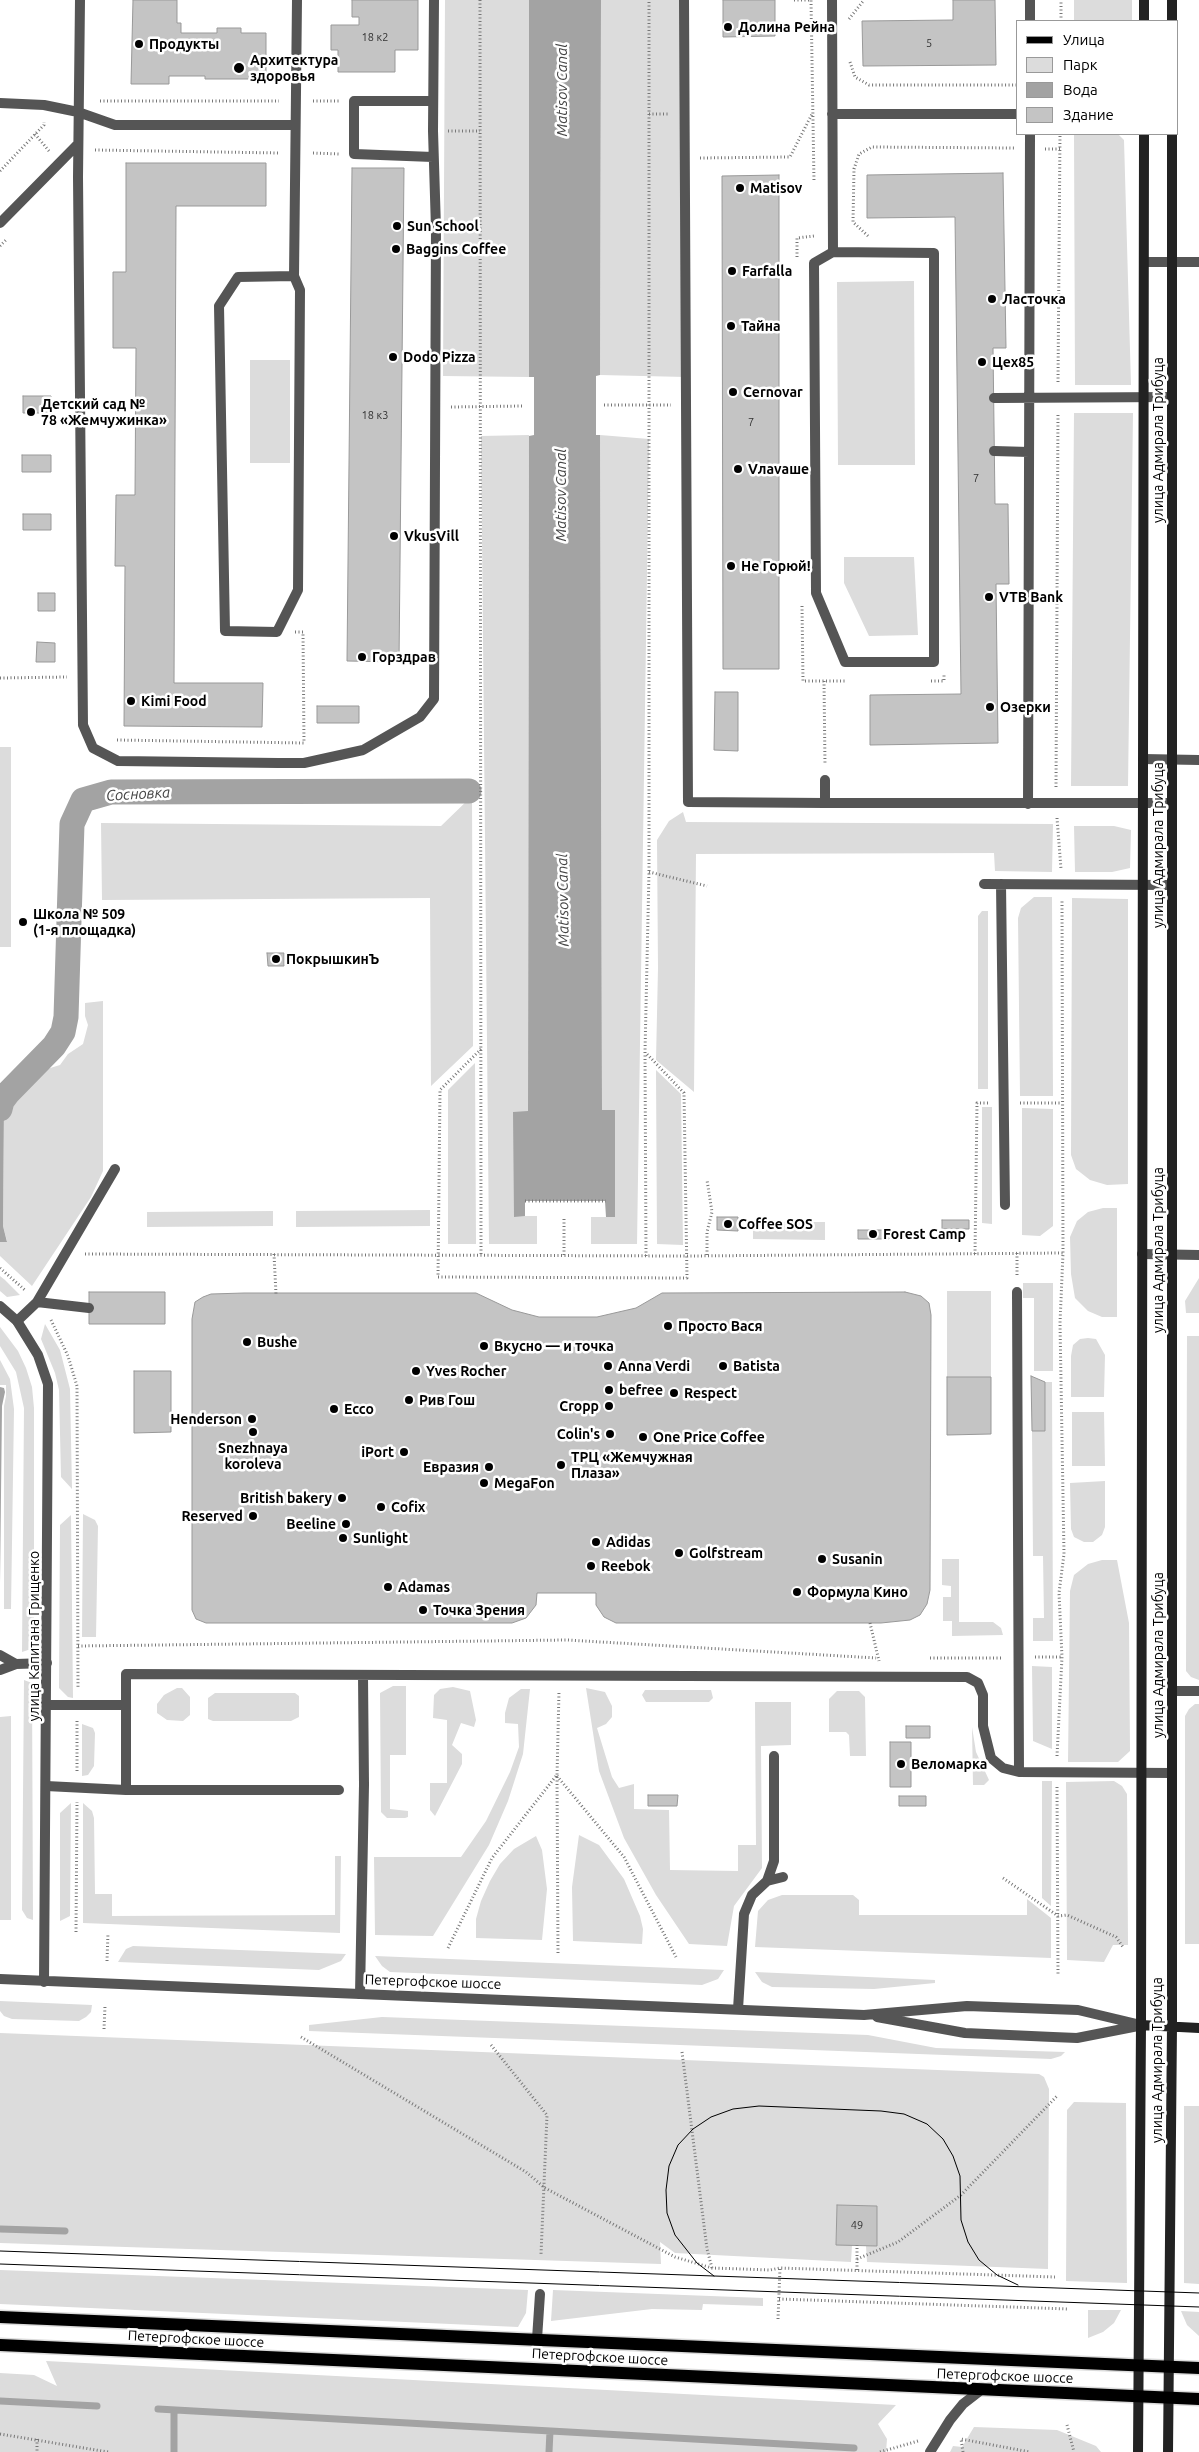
<!DOCTYPE html>
<html>
<head>
<meta charset="utf-8">
<style>
	body { margin:0 }
	#map { position:relative; width:1199px; height:2452px; overflow:hidden; background:#fff; font-family:Ubuntu,sans-serif }
	canvas { display:block }
	.legend { position:absolute; left:1016px; top:20px; width:162px; height:115px; box-sizing:border-box; background:#fff; border:1px solid #999; margin:0; padding:6px 9px; list-style:none; font-size:15px; color:#000 }
	.legend li { display:flex; align-items:center; gap:10px; height:25px }
	.legend b { width:25px; border:1px solid #999 }
</style>
</head>
<body>
<div id="map">
<canvas width="1199" height="2452"></canvas>
<ul class="legend">
<li><b style="height:6px;background:#000"></b>Улица</li>
<li><b style="height:14px;background:#dcdcdc"></b>Парк</li>
<li><b style="height:14px;background:#a3a3a3"></b>Вода</li>
<li><b style="height:14px;background:#c4c4c4"></b>Здание</li>
</ul>
</div>
<script>
const ctx = document.querySelector('canvas').getContext('2d');
ctx.lineJoin = 'round';
function fillPath(path, color) {
  ctx.fillStyle = color;
  ctx.fill(path, 'evenodd');
}
function toPath(rows) {
  const path = new Path2D();
  for (const r of rows) {
    path.moveTo(r[0], r[1]);
    for (let i = 2; i < r.length; i += 2) path.lineTo(r[i], r[i + 1]);
  }
  return path;
}
function strokePath(path, color, width, dash) {
  ctx.strokeStyle = color;
  ctx.lineWidth = width;
  ctx.lineCap = dash ? 'butt' : 'round';
  ctx.setLineDash(dash || []);
  ctx.stroke(path);
}
function write(font, color, halo, rows, align = 'center') {
  ctx.font = font + ' Ubuntu,sans-serif';
  ctx.lineWidth = 5;
  ctx.setLineDash([]);
  ctx.textBaseline = 'middle';
  ctx.strokeStyle = halo;
  ctx.fillStyle = color;
  for (const [text, x, y, turn = 0] of rows) {
    ctx.save();
    ctx.translate(x, y);
    ctx.rotate((+turn || 0) * Math.PI / 180);
    ctx.textAlign = isNaN(turn) ? turn : align;
    if (halo) ctx.strokeText(text, 0, 0);
    ctx.fillText(text, 0, 0);
    ctx.restore();
  }
}
fillPath(toPath([
	[445,0,529,0,529,377,443,376],
	[601,0,684,0,686,377,600,375],
	[1074,0,1132,0,1132,21,1074,21],
	[1074,134,1118,134,1124,140,1131,385,1075,385],
	[914,281,915,465,838,465,837,282],
	[250,360,290,360,290,463,250,463],
	[1074,413,1133,413,1128,786,1071,786],
	[529,435,528,1112,514,1112,514,1216,537,1216,537,1244,489,1244,481,436],
	[600,435,649,439,637,1244,591,1244,591,1217,615,1217,615,1110,602,1110],
	[844,557,914,557,918,635,869,636,844,583],
	[0,747,11,747,11,947,0,947],
	[472,796,473,1046,431,1086,430,898,102,900,101,823,441,826],
	[683,812,686,822,1053,824,1052,872,995,871,994,853,696,854,694,1092,656,1060,658,968,657,840,669,821],
	[1074,826,1114,826,1131,830,1130,868,1112,872,1075,872],
	[1034,897,1052,897,1053,1096,1020,1096,1018,918,1021,908],
	[1072,898,1128,899,1128,1184,1107,1185,1090,1180,1076,1169,1071,1155],
	[982,911,988,911,988,1089,978,1089,978,916],
	[103,1001,103,1171,91,1197,32,1286,0,1256,0,1241,7,1241,3,1226,4,1105,7,1098,34,1073,60,1065,68,1054,83,1044,88,1025,85,1016,85,1003],
	[475,1063,476,1244,448,1244,448,1090],
	[656,1070,681,1094,683,1245,657,1244],
	[982,1107,992,1107,992,1224,982,1223],
	[1022,1108,1053,1109,1053,1226,1040,1236,1022,1235],
	[1103,1208,1117,1208,1117,1317,1102,1317,1088,1311,1075,1298,1071,1274,1070,1237,1077,1221,1088,1212],
	[430,1210,430,1226,296,1227,296,1211],
	[273,1211,273,1226,147,1227,147,1212],
	[753,1222,825,1222,825,1240,753,1239],
	[0,1276,5,1280,20,1295,7,1297,0,1291],
	[1199,1278,1199,1313,1186,1313,1185,1301],
	[1023,1283,1053,1283,1053,1371,1034,1371,1034,1298,1023,1298],
	[947,1291,991,1291,991,1377,947,1377],
	[45,1324,60,1350,70,1389,72,1489,61,1477,59,1390,55,1373,41,1339],
	[0,1327,18,1351,26,1368,32,1387,34,1408,34,1648,22,1652,24,1408,16,1372,0,1346],
	[1187,1336,1199,1336,1199,1680,1191,1677,1186,1671],
	[1088,1338,1096,1339,1105,1355,1104,1397,1071,1397,1071,1356,1073,1345,1080,1339],
	[0,1360,10,1379,14,1409,11,1609,4,1609,4,1406,6,1396,6,1385,0,1385],
	[1045,1382,1052,1382,1053,1641,1033,1641,1033,1618,1044,1618,1043,1556,1033,1556,1032,1431,1045,1431],
	[1072,1412,1104,1412,1105,1466,1072,1466],
	[1105,1481,1105,1527,1102,1535,1093,1542,1084,1542,1074,1537,1071,1529,1070,1483],
	[83,1514,95,1520,98,1526,96,1637,82,1637],
	[71,1515,73,1698,68,1697,59,1688,60,1525],
	[942,1559,959,1559,959,1622,993,1622,1001,1628,1003,1635,952,1636,952,1621,943,1621,943,1597,951,1597,951,1586,942,1585],
	[1102,1560,1117,1560,1129,1623,1130,1751,1118,1762,1068,1762,1070,1591,1074,1575,1088,1564],
	[1032,1666,1052,1667,1052,1749,1033,1741],
	[24,1680,32,1683,33,1920,27,1918,22,1910],
	[393,1686,406,1686,406,1755,390,1755,390,1809,408,1811,408,1817,405,1818,387,1818,381,1812,380,1693],
	[453,1687,470,1691,476,1720,474,1727,461,1723,452,1745,462,1754,462,1764,435,1816,430,1810,430,1783,447,1783,447,1720,433,1718,434,1695,440,1689],
	[177,1688,182,1688,190,1697,190,1715,183,1721,167,1720,157,1713,157,1704,164,1695],
	[586,1688,605,1692,612,1706,612,1717,606,1724,597,1728,612,1777,619,1788,634,1784,634,1809,669,1810,670,1870,738,1871,738,1845,756,1845,755,1702,791,1702,791,1745,761,1746,762,1868,734,1906,727,1946,689,1944,656,1895,624,1838,599,1771],
	[521,1689,530,1689,523,1754,508,1801,489,1845,433,1936,375,1935,374,1857,461,1857,486,1821,510,1772,519,1747,518,1724,505,1723,505,1713,509,1698],
	[645,1690,711,1690,713,1698,709,1702,646,1702,642,1695],
	[837,1691,859,1691,865,1697,866,1756,850,1756,849,1735,846,1732,829,1732,829,1699],
	[215,1693,295,1693,299,1696,299,1717,291,1721,213,1721,208,1719,208,1698],
	[1195,1704,1199,1704,1199,1944,1185,1944,1185,1716,1189,1709],
	[11,1716,11,1920,0,1920,0,1717],
	[82,1724,93,1728,95,1733,94,1766,88,1775,82,1776],
	[972,1727,976,1752,989,1780,984,1785,973,1785],
	[1042,1781,1052,1781,1051,1906,1042,1898],
	[1114,1781,1122,1786,1127,1794,1128,1945,1113,1945,1104,1962,1067,1960,1066,1782],
	[71,1803,70,1916,60,1921,60,1813],
	[83,1803,92,1811,94,1818,95,1894,112,1894,112,1916,335,1915,335,1856,341,1856,340,1933,83,1923],
	[579,1835,599,1845,624,1879,640,1916,643,1929,642,1944,573,1941,572,1887],
	[536,1836,542,1850,547,1889,542,1940,476,1938,476,1919,481,1901,490,1881,500,1864,514,1849],
	[782,1895,853,1895,859,1900,859,1915,1027,1915,1027,1899,1051,1918,1051,1958,755,1947,758,1911,768,1900],
	[133,1946,346,1954,341,1961,319,1970,118,1962,126,1949],
	[375,1956,724,1970,718,1979,702,1985,390,1972,382,1966],
	[755,1972,935,1980,935,1983,874,1989,772,1987,762,1982],
	[0,2001,92,2005,91,2012,86,2017,79,2021,12,2019,4,2016,0,2011],
	[382,2017,868,2035,936,2048,1065,2052,1061,2056,1051,2059,309,2031,309,2025],
	[0,2033,1039,2074,1044,2077,1049,2089,1048,2269,867,2262,866,2246,877,2246,877,2206,837,2205,836,2245,852,2245,851,2262,675,2253,660,2242,661,2264,0,2243],
	[1074,2102,1126,2103,1127,2283,1066,2281,1067,2110],
	[1184,2106,1199,2106,1199,2284,1184,2283],
	[0,2270,528,2290,526,2313,518,2327,0,2304],
	[553,2290,763,2298,763,2306,703,2304,702,2310,652,2309,551,2321],
	[1088,2310,1121,2310,1114,2323,1103,2332,1088,2338],
	[1181,2311,1199,2312,1199,2336,1187,2325],
	[46,2361,568,2388,896,2405,878,2424,887,2439,886,2452,0,2452,0,2373,34,2375,57,2386],
	[974,2427,1057,2430,1096,2446,1101,2452,950,2452,953,2446,962,2447]
]), '#dcdcdc');
fillPath(toPath([
	[529,0,601,0,600,375,596,376,596,435,600,435,602,1110,615,1110,615,1217,606,1217,605,1201,525,1201,525,1216,514,1217,513,1112,528,1111,529,436,534,435,534,377,529,377],
	[54,1046,7,1098,4,1105,3,1226,7,1242,0,1242,0,1096,12,1079],
	[0,1387,4,1388,5,1392,2,1406,0,1583]
]), '#a3a3a3');
strokePath(toPath([
	[0,2229,65,2231],
	[0,2401,97,2406],
	[158,2409,854,2448],
	[174,2452,174,2411],
	[549,2452,550,2431]
]), '#a3a3a3', 7);
strokePath(toPath([
	[0,1109,2,1101,8,1093,54,1046,63,1032,66,1017,72,824,83,800,111,792,469,791]
]), '#a3a3a3', 25);
const building = toPath([
	[133,0,177,0,177,23,181,23,181,33,217,33,217,28,241,28,241,33,266,33,266,77,253,77,253,79,205,79,205,76,169,76,169,84,131,84,133,0],
	[352,0,418,0,418,50,395,50,395,72,338,72,338,50,331,50,331,25,359,25,359,17,352,17,352,0],
	[723,0,775,0,775,36,723,37,723,0],
	[953,0,995,0,996,65,863,66,862,21,953,20,953,0],
	[126,163,266,163,266,206,176,206,174,683,263,683,262,727,124,726,125,566,115,566,116,495,135,495,136,348,113,348,113,272,126,272,126,163],
	[352,168,404,168,399,662,347,661,352,168],
	[1003,173,1006,348,993,348,995,504,1008,504,1009,584,996,584,998,743,870,745,870,695,961,694,955,217,867,218,867,175,1003,173],
	[779,175,779,669,723,669,722,176,779,175],
	[23,396,51,396,51,413,23,413,23,396],
	[22,455,51,455,51,472,22,472,22,455],
	[23,514,51,514,51,530,23,530,23,514],
	[38,593,55,593,55,611,38,611,38,593],
	[37,642,55,643,55,662,36,662,37,642],
	[715,692,738,692,738,751,714,750,715,692],
	[317,706,359,706,359,723,317,723,317,706],
	[267,953,284,953,284,966,268,966,267,953],
	[717,1217,738,1217,738,1231,717,1230,717,1217],
	[942,1220,969,1220,969,1229,942,1229,942,1220],
	[858,1230,889,1230,889,1239,858,1239,858,1230],
	[89,1292,165,1292,165,1324,89,1324,89,1292],
	[905,1292,921,1296,929,1303,931,1315,930,1590,927,1604,920,1615,910,1620,881,1623,616,1623,604,1617,596,1605,596,1593,537,1593,536,1605,526,1618,512,1623,206,1623,196,1619,192,1610,192,1319,195,1302,203,1297,211,1294,244,1293,476,1293,512,1310,539,1317,597,1317,636,1308,662,1293,905,1292],
	[134,1371,171,1371,171,1432,134,1433,134,1371],
	[1031,1376,1045,1382,1045,1431,1032,1431,1031,1376],
	[947,1377,991,1377,991,1434,947,1435,947,1377],
	[906,1726,930,1726,930,1738,906,1738,906,1726],
	[890,1742,911,1742,911,1787,890,1787,890,1742],
	[648,1795,678,1795,677,1806,648,1806,648,1795],
	[899,1796,926,1796,926,1806,899,1806,899,1796],
	[837,2205,877,2206,877,2246,836,2245,837,2205]
]);
fillPath(building, '#c4c4c4');
strokePath(building, '#999', 1);
const primary = toPath([
	[0,2317,1199,2368],
	[0,2345,1199,2399]
]);
strokePath(primary, '#dbdbdb', 15);
strokePath(toPath([
	[480,0,481,1255],
	[794,0,811,0,814,182],
	[849,19,864,0],
	[1061,21,1061,0],
	[850,62,855,77,869,85,1018,85],
	[100,101,279,101],
	[313,101,339,101],
	[649,114,669,114],
	[448,131,480,131],
	[35,134,49,151],
	[1045,149,1060,149],
	[95,150,279,153],
	[313,153,339,154],
	[700,158,790,157,812,114],
	[0,171,44,125,44,122],
	[868,236,853,222,854,169,859,154,872,147,1014,148],
	[0,246,6,240],
	[797,257,797,238,814,236],
	[1058,382,1060,134],
	[604,405,671,405],
	[451,407,523,406],
	[802,606,803,681,847,681],
	[295,632,303,632,304,743],
	[0,678,67,677],
	[824,681,825,765],
	[931,681,944,681,944,675],
	[117,740,304,743],
	[1056,787,1058,413],
	[1057,818,1061,869],
	[649,872,707,886],
	[481,1049,440,1090,438,1277,687,1278,684,1093,646,1053],
	[1020,1103,1061,1103],
	[525,1201,606,1201],
	[1017,1253,1017,1276],
	[85,1254,687,1256,1063,1253],
	[274,1254,276,1294],
	[975,1254,977,1103,988,1103],
	[564,1255,564,1218],
	[707,1255,707,1232,712,1212,707,1180],
	[646,1256,645,1052,649,872,649,0],
	[0,1268,26,1291],
	[51,1320,68,1356,77,1386,78,1689],
	[870,1623,879,1661],
	[78,1646,567,1640,876,1658],
	[1035,1657,1062,1657],
	[930,1658,1001,1658],
	[1057,1756,1062,1657,1059,1593,1064,1554,1060,1323,1063,1253,1062,901],
	[77,1771,77,1720],
	[557,1776,624,1857,676,1957],
	[1057,1787,1058,1974],
	[1003,1878,1058,1916,1067,1915,1116,1937,1123,1947],
	[76,1932,77,1802],
	[448,1948,492,1858,556,1776],
	[558,1953,557,1776,559,1691],
	[107,1961,108,1933],
	[104,2029,105,2006],
	[301,2037,526,2172,545,2188,675,2257,712,2268,770,2270,780,2268,1055,2277],
	[491,2045,547,2115,541,2254],
	[682,2052,707,2249,712,2268],
	[857,2259,898,2242,961,2195,1058,2095],
	[857,2270,857,2245],
	[779,2299,1069,2309],
	[778,2319,780,2268],
	[1067,2425,1074,2452],
	[0,2434,108,2452],
	[37,2439,37,2452],
	[880,2452,918,2441],
	[963,2452,961,2439,1030,2452]
]), '#777', 3, [1, 2.5]);
strokePath(toPath([
	[80,0,78,177,83,725,93,748,118,761,278,763,304,763,363,750,420,717,434,699,436,229,433,131,434,0],
	[684,0,688,802,825,803],
	[832,0,833,252],
	[1030,21,1030,0],
	[433,101,354,101,354,154,433,157],
	[0,103,44,105,78,112,115,125,295,125],
	[832,114,1018,114],
	[0,223,78,144],
	[833,252,934,253,934,662,845,662,816,593,814,263,833,252],
	[1144,262,1199,262],
	[294,276,238,277,219,306,225,631,277,632,298,590,300,290,294,276,297,0],
	[994,398,1172,397],
	[994,451,1029,452],
	[1143,759,1199,760],
	[825,780,825,803,1172,803],
	[1028,804,1030,134],
	[984,884,1172,885],
	[1001,884,1005,1205],
	[1017,1292,1019,1772],
	[37,1302,89,1308],
	[17,1321,37,1302,115,1169],
	[0,1655,16,1664],
	[0,1670,16,1664,47,1663],
	[1172,1691,1199,1691],
	[47,1705,125,1705],
	[46,1786,126,1790,339,1790],
	[126,1790,126,1674,967,1677,978,1683,983,1695,983,1726,991,1758,1003,1768,1019,1772,1171,1773],
	[767,1881,774,1861,774,1756],
	[360,1994,364,1785,363,1676],
	[738,2009,744,1914,752,1895,767,1881,783,1877],
	[537,2339,540,2294]
]), '#555', 10);
strokePath(toPath([
	[1142,1254,1199,1255],
	[0,1306,17,1321,38,1355,48,1384,44,1982],
	[0,1979,864,2015,967,2006,1078,2010,1141,2025],
	[877,2017,965,2033,1053,2037,1077,2038,1138,2026],
	[930,2452,950,2420,963,2404,981,2390]
]), '#555', 10);
strokePath(toPath([
	[1172,0,1172,21],
	[1144,21,1144,0],
	[1141,2025,1199,2028],
	[1138,2452,1141,2025,1144,134],
	[1168,2452,1172,2026,1172,134]
]), '#222', 10);
strokePath(primary, '#000', 12);
strokePath(toPath([
	[0,2251,1199,2293],
	[0,2264,1199,2307],
	[714,2276,697,2263,675,2235,667,2213,666,2190,669,2166,678,2145,693,2129,711,2117,733,2109,759,2106,881,2111,904,2114,927,2124,943,2139,953,2156,960,2176,961,2220,968,2242,979,2260,997,2275,1018,2285]
]), '#000', 1);
for (const [x, y, r, color] of [
	[728,27,5,"#000"],
	[139,44,5,"#000"],
	[239,68,6,"#000"],
	[740,188,5,"#000"],
	[397,226,5,"#000"],
	[396,249,5,"#000"],
	[732,271,5,"#000"],
	[992,299,5,"#000"],
	[731,326,5,"#000"],
	[393,357,5,"#000"],
	[982,362,5,"#000"],
	[733,392,5,"#000"],
	[31,412,5,"#000"],
	[738,469,5,"#000"],
	[394,536,5,"#000"],
	[731,566,5,"#000"],
	[989,597,5,"#000"],
	[362,657,5,"#000"],
	[131,701,5,"#000"],
	[990,707,5,"#000"],
	[23,922,5,"#000"],
	[276,959,5,"#000"],
	[728,1224,5,"#000"],
	[873,1234,5,"#000"],
	[668,1326,5,"#000"],
	[247,1342,5,"#000"],
	[484,1346,5,"#000"],
	[608,1366,5,"#000"],
	[723,1366,5,"#000"],
	[416,1371,5,"#000"],
	[609,1390,5,"#000"],
	[674,1393,5,"#000"],
	[409,1400,5,"#000"],
	[609,1406,5,"#000"],
	[334,1409,5,"#000"],
	[252,1419,5,"#000"],
	[253,1432,5,"#000"],
	[610,1434,5,"#000"],
	[643,1437,5,"#000"],
	[404,1452,5,"#000"],
	[561,1465,5,"#000"],
	[489,1467,5,"#000"],
	[484,1483,5,"#000"],
	[342,1498,5,"#000"],
	[381,1507,5,"#000"],
	[253,1516,5,"#000"],
	[346,1524,5,"#000"],
	[343,1538,5,"#000"],
	[596,1542,5,"#000"],
	[679,1553,5,"#000"],
	[822,1559,5,"#000"],
	[591,1566,5,"#000"],
	[388,1587,5,"#000"],
	[797,1592,5,"#000"],
	[423,1610,5,"#000"],
	[901,1764,5,"#000"]
]) {
  const dot = new Path2D();
  dot.arc(x, y, r, 0, 2 * Math.PI);
  ctx.fillStyle = color;
  ctx.fill(dot);
  strokePath(dot, '#fff', 2);
}
write('11px', '#313131', null, [
	["18 к2",375,37],
	["5",929,43],
	["18 к3",375,415],
	["7",751,422],
	["7",976,478],
	["49",857,2225]
]);
write('bold 14px', '#000', '#fff', [
	["Долина Рейна",738,27],
	["Продукты",149,44],
	["Архитектура",250,60],
	["здоровья",250,76],
	["Matisov",750,188],
	["Sun School",407,226],
	["Baggins Coffee",406,249],
	["Farfalla",742,271],
	["Ласточка",1002,299],
	["Тайна",741,326],
	["Dodo Pizza",403,357],
	["Цех85",992,362],
	["Cernovar",743,392],
	["Детский сад №",41,404],
	["78 «Жемчужинка»",41,420],
	["Vлаvаше",748,469],
	["VkusVill",404,536],
	["Не Горюй!",741,566],
	["VTB Bank",999,597],
	["Горздрав",372,657],
	["Kimi Food",141,701],
	["Озерки",1000,707],
	["Школа № 509",33,914],
	["(1-я площадка)",33,930],
	["ПокрышкинЪ",286,959],
	["Coffee SOS",738,1224],
	["Forest Camp",883,1234],
	["Просто Вася",678,1326],
	["Bushe",257,1342],
	["Вкусно — и точка",494,1346],
	["Anna Verdi",618,1366],
	["Batista",733,1366],
	["Yves Rocher",426,1371],
	["befree",619,1390],
	["Respect",684,1393],
	["Рив Гош",419,1400],
	["Cropp",599,1406,"right"],
	["Ecco",344,1409],
	["Henderson",242,1419,"right"],
	["Colin's",600,1434,"right"],
	["One Price Coffee",653,1437],
	["Snezhnaya",253,1448,"center"],
	["koroleva",253,1464,"center"],
	["iPort",394,1452,"right"],
	["ТРЦ «Жемчужная",571,1457],
	["Плаза»",571,1473],
	["Евразия",479,1467,"right"],
	["MegaFon",494,1483],
	["British bakery",332,1498,"right"],
	["Cofix",391,1507],
	["Reserved",243,1516,"right"],
	["Beeline",336,1524,"right"],
	["Sunlight",353,1538],
	["Adidas",606,1542],
	["Golfstream",689,1553],
	["Susanin",832,1559],
	["Reebok",601,1566],
	["Adamas",398,1587],
	["Формула Кино",807,1592],
	["Точка Зрения",433,1610],
	["Веломарка",911,1764]
], 'left');
write('14px', '#000', '#fff', [
	["улица Адмирала Трибуца",1158,440,-90],
	["улица Адмирала Трибуца",1158,845,-90],
	["улица Адмирала Трибуца",1158,1250,-90],
	["улица Капитана Грищенко",34,1636,-90],
	["улица Адмирала Трибуца",1158,1655,-90],
	["Петергофское шоссе",433,1982,2],
	["улица Адмирала Трибуца",1157,2060,-90],
	["Петергофское шоссе",196,2339,3],
	["Петергофское шоссе",600,2357,3],
	["Петергофское шоссе",1005,2376,2]
]);
write('italic 15px', '#444', '#fff', [
	["Matisov Canal",562,90,-90],
	["Matisov Canal",561,495,-90],
	["Сосновка",138,794,-3],
	["Matisov Canal",563,900,-91]
]);
</script>
</body>
</html>
